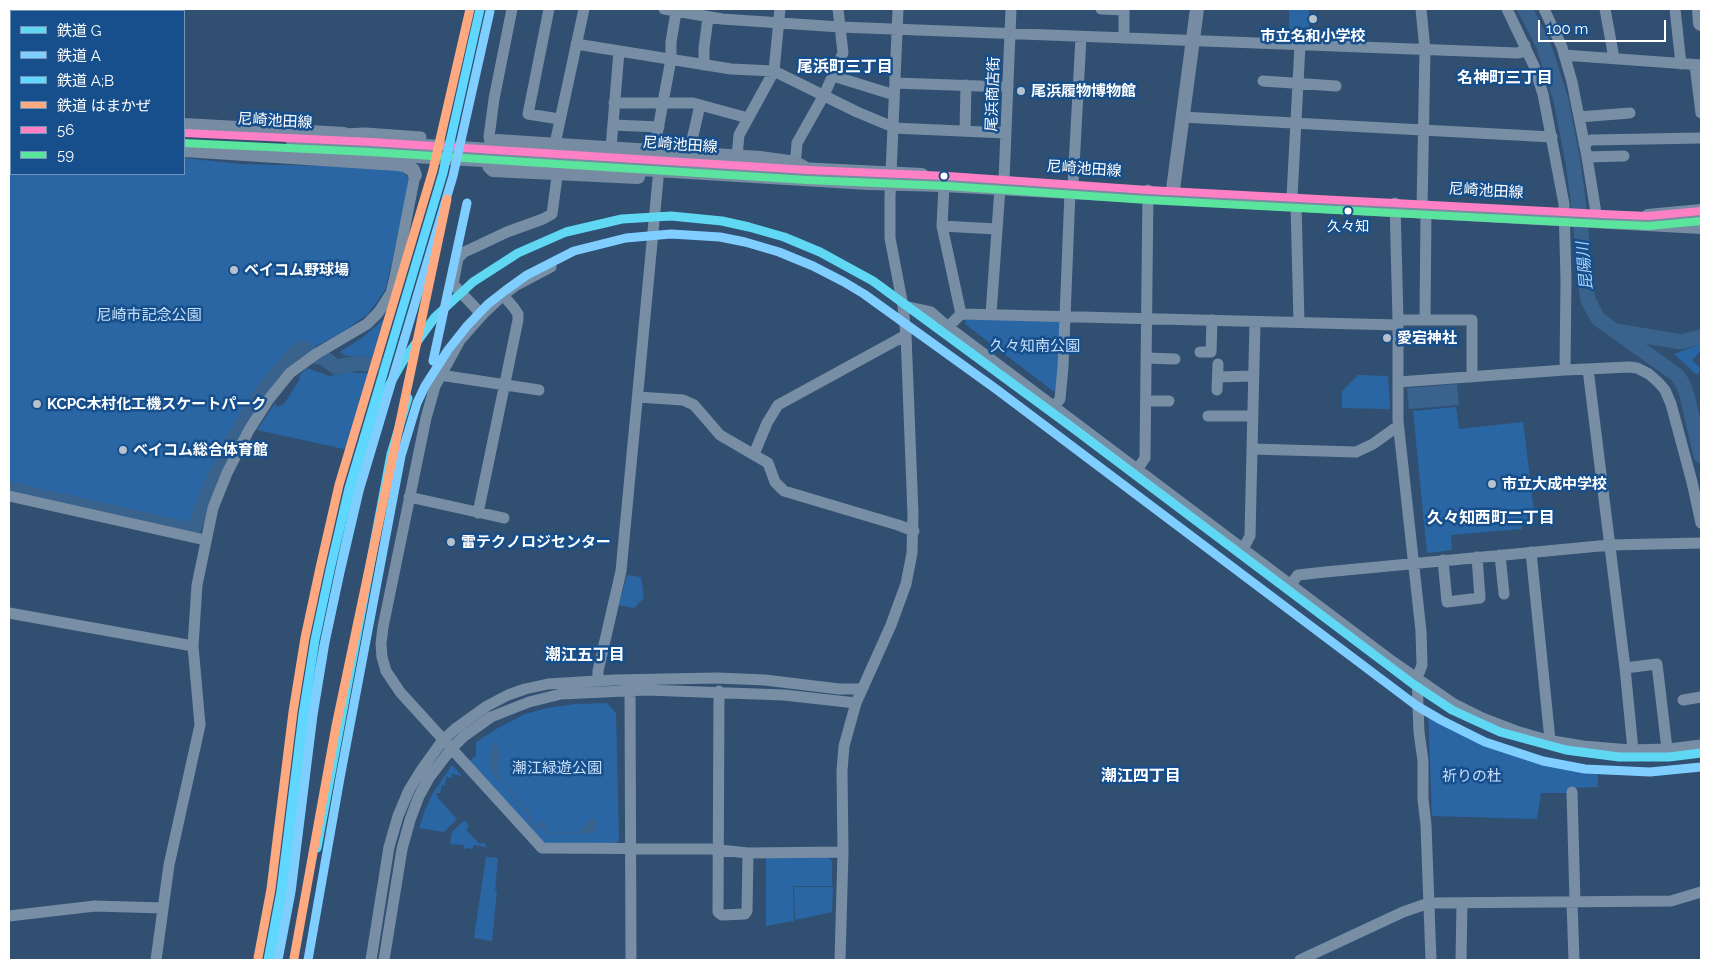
<!DOCTYPE html>
<html>
<head>
<meta charset="utf-8">
<style>
	body { margin:0 }
	#map { position:relative; width:1710px; height:969px; overflow:hidden; background:#315071; font-family:Raleway,"Noto Sans JP",sans-serif }
	canvas { display:block }
	.frame { position:absolute; inset:0; border:10px solid #fff; pointer-events:none }
	.legend { position:absolute; left:10px; top:10px; width:175px; height:165px; box-sizing:border-box; background:#164f8c; border:1px solid #7395ba; margin:0; padding:6px 9px; list-style:none; font-size:15px; color:#fff }
	.legend li { display:flex; align-items:center; gap:10px; height:25px }
	.legend b { width:25px; border:1px solid #7395ba }
	.scale { position:absolute; left:1538px; top:20px; width:128px; height:22px; box-sizing:border-box; border:2px solid #fff; border-top:0; padding-left:6px; font-size:15px; line-height:18px; white-space:nowrap; color:#fff; -webkit-text-stroke:4px #164f8c; paint-order:stroke }
</style>
</head>
<body>
<div id="map">
<canvas width="1710" height="969"></canvas>
<div class="frame"></div>
<ul class="legend">
<li><b style="height:6px;background:#60d8f3"></b>鉄道 G</li>
<li><b style="height:6px;background:#80ceff"></b>鉄道 A</li>
<li><b style="height:6px;background:#60d7ff"></b>鉄道 A;B</li>
<li><b style="height:6px;background:#ffa980"></b>鉄道 はまかぜ</li>
<li><b style="height:6px;background:#ff80c5"></b>56</li>
<li><b style="height:6px;background:#5ae49d"></b>59</li>
</ul>
<div class="scale">100 m</div>
</div>
<script>
const ctx = document.querySelector('canvas').getContext('2d');
ctx.lineJoin = 'round';
function fillPath(path, color) {
  ctx.fillStyle = color;
  ctx.fill(path, 'evenodd');
}
function toPath(rows) {
  const path = new Path2D();
  for (const r of rows) {
    path.moveTo(r[0], r[1]);
    for (let i = 2; i < r.length; i += 2) path.lineTo(r[i], r[i + 1]);
  }
  return path;
}
function strokePath(path, color, width, dash) {
  ctx.strokeStyle = color;
  ctx.lineWidth = width;
  ctx.lineCap = dash ? 'butt' : 'round';
  ctx.setLineDash(dash || []);
  ctx.stroke(path);
}
function write(font, color, halo, rows, align = 'center') {
  ctx.font = font + ' Raleway,"Noto Sans JP",sans-serif';
  ctx.lineWidth = 5;
  ctx.setLineDash([]);
  ctx.textBaseline = 'middle';
  ctx.strokeStyle = halo;
  ctx.fillStyle = color;
  for (const [text, x, y, turn = 0] of rows) {
    ctx.save();
    ctx.translate(x, y);
    ctx.rotate((+turn || 0) * Math.PI / 180);
    ctx.textAlign = isNaN(turn) ? turn : align;
    if (halo) ctx.strokeText(text, 0, 0);
    ctx.fillText(text, 0, 0);
    ctx.restore();
  }
}
fillPath(toPath([
	[1289,9,1312,9,1309,9,1309,32,1289,31],
	[9,142,11,142,11,174,184,174,184,158,240,164,328,166,401,170,410,179,386,288,381,296,368,314,343,332,301,354,276,380,257,404,235,440,210,493,197,530,193,531,177,528,92,509,9,487],
	[384,319,389,321,378,354,375,357,346,356,340,352,363,337],
	[966,320,1059,320,1062,323,1059,389,1053,391,965,324],
	[1699,345,1701,350,1692,360,1701,369,1697,375,1674,354],
	[307,368,329,376,347,373,348,371,355,373,366,373,370,377,351,446,344,449,257,430,275,403,277,407,284,404,300,379,299,376],
	[1358,375,1388,376,1390,409,1342,408,1342,391],
	[1456,407,1459,429,1523,422,1534,512,1525,525,1522,525,1522,529,1451,535,1452,550,1427,553,1413,411],
	[627,575,641,577,644,598,634,608,619,605],
	[607,703,616,713,619,840,615,844,545,844,468,760,472,760,473,757,476,756,476,742,498,728,525,714,547,708,575,704],
	[1428,709,1460,727,1507,746,1541,757,1566,761,1568,766,1597,767,1598,787,1569,788,1569,793,1541,793,1537,819,1432,816],
	[452,765,462,776,452,774,451,778,446,777,445,785,442,785,440,793,436,793,438,798,457,819,444,832,419,828,425,810,433,793],
	[465,820,469,826,466,830,480,844,483,842,487,847,473,845,473,849,466,848,465,849,463,849,464,845,450,844,452,832],
	[766,856,827,856,832,861,832,886,793,886,794,921,766,926],
	[486,857,498,858,495,890,497,891,492,941,474,938],
	[794,887,833,887,832,912,795,920]
]), '#2a66a3');
fillPath(toPath([
	[1457,384,1459,405,1409,409,1407,388],
	[495,742,500,753,497,768,498,774,506,782,517,801,528,810,534,825,540,825,540,822,544,822,547,826,546,828,546,833,581,832,581,828,587,824,590,819,596,818,596,833,543,834,543,828,532,827,525,811,515,801,504,782,495,777,491,769,489,756,492,756,491,749]
]), '#39628d');
strokePath(toPath([
	[1525,9,1543,44,1561,100,1573,162,1580,215,1584,273,1588,300,1598,319,1677,375,1683,384,1687,395,1701,456],
	[1617,331,1681,342,1701,337],
	[9,489,191,530,194,528,211,485,230,444,263,390,291,357,302,348,316,357,323,357,336,367,353,364,378,364]
]), '#39628d', 15);
strokePath(toPath([
	[549,9,528,114,559,119],
	[664,9,722,19,840,27,1517,53,1522,52,1525,45],
	[1101,9,1124,10],
	[1124,9,1124,38],
	[1421,9,1425,50,1422,210],
	[1507,9,1534,66,1543,94,1564,204,1566,280,1565,370],
	[1544,9,1562,47,1572,82,1587,157,1596,213,1595,220],
	[1605,9,1614,58],
	[1675,9,1681,64],
	[576,44,731,69,774,71,857,112,893,127],
	[1564,55,1701,65],
	[704,65,704,48,708,18],
	[1695,65,1701,113],
	[833,76,888,93,894,93],
	[1263,81,1336,86],
	[895,83,1008,87],
	[614,103,693,103,748,118],
	[1182,117,1552,137],
	[1579,117,1630,113],
	[613,125,659,127],
	[893,128,1006,133],
	[965,131,966,85],
	[344,134,365,133,421,137],
	[491,144,489,137,494,99,512,9],
	[1584,144,1591,140,1701,138],
	[611,148,619,51],
	[654,151,671,59,671,42,676,12],
	[689,153,700,105],
	[737,156,739,135,774,71,780,9],
	[1587,157,1624,156],
	[794,163,796,155,797,143,824,95,843,53,838,9],
	[944,185,942,226,961,314],
	[1073,185,1081,37],
	[1292,197,1300,45],
	[1395,203,1398,320,1398,421,1421,631,1422,665,1417,678,1419,732,1423,761,1423,799,1426,825,1431,960],
	[1296,204,1299,322],
	[942,226,996,229],
	[551,267,515,286,503,295,482,315,460,340,435,386,426,418,383,627,381,644,382,657,386,671,400,692,542,848,710,849,748,853,843,852],
	[903,306,931,312,948,327,1389,659,1454,704,1482,718,1516,731,1547,740,1583,746,1630,750,1669,749,1701,745],
	[991,314,1000,188,1004,180,1011,9],
	[482,315,453,284,458,258,464,252,471,249,507,232,543,219,552,214,557,177,554,170,556,139,584,9],
	[1398,320,1472,320,1472,377],
	[1425,320,1426,211],
	[948,327,961,314,1398,325],
	[1200,352,1211,352,1212,320],
	[1146,358,1175,359],
	[1588,369,1625,668,1633,750],
	[440,375,539,390],
	[1218,377,1253,376],
	[1398,382,1565,370,1629,367,1637,368,1649,374,1658,382,1665,390,1671,404,1692,482,1701,523],
	[1217,390,1218,364],
	[638,397,683,400,694,405,720,435,768,463,775,482,784,491,898,525,914,531],
	[1146,401,1169,401],
	[1054,407,1060,399,1063,367,1070,192],
	[1208,416,1252,416],
	[1252,449,1356,452,1373,444,1398,426],
	[754,454,767,423,778,405,906,335],
	[1137,470,1145,458,1148,190],
	[9,496,205,540],
	[409,497,504,518],
	[478,513,518,320,518,314,514,308,503,295],
	[1243,549,1250,536,1255,322],
	[1531,552,1550,740],
	[1500,555,1504,594],
	[1443,560,1447,602,1480,598,1477,557],
	[1291,584,1298,575,1325,572,1610,545,1701,543],
	[9,613,193,646],
	[1625,668,1657,664,1667,749],
	[598,680,598,671,621,571,658,179],
	[630,685,631,960],
	[719,691,718,912,722,915,745,914,747,911,748,853],
	[1683,700,1701,697],
	[1572,792,1575,902],
	[1572,902,1574,960],
	[9,916,95,906,163,908],
	[156,960,169,865,200,725,193,646,197,585,213,508,227,473,249,430,269,399,290,373,316,354,367,324,378,313,384,304,391,293,395,277,415,175],
	[371,960,389,847,398,816,409,790,420,772,443,740,455,729,487,706,508,695,525,689,548,684,614,680,717,678,765,680,839,689,862,689],
	[384,960,402,849,410,820,419,796,429,778,451,749,463,737,491,717,529,702,561,694,646,690,784,695,856,703],
	[840,960,843,852,842,771,844,746,856,703,891,625,906,584,912,553,913,514,906,335,903,306,890,238,890,197,898,9],
	[1300,960,1403,912,1429,903,1671,901,1701,892],
	[1461,960,1462,903]
]), '#788ea5', 11);
strokePath(toPath([
	[9,123,11,123],
	[184,125,344,134,343,152],
	[9,135,11,135],
	[184,150,398,164,405,165,413,170,415,175],
	[624,168,868,183,944,185,1701,227],
	[799,169,922,175],
	[638,177,493,170,489,166,491,144,497,141,760,158,796,163,808,170],
	[1172,197,1197,9],
	[1648,216,1701,211]
]), '#778ca3', 14);
strokePath(toPath([
	[1700,9,1701,23]
]), '#798fa4', 16);
strokePath(toPath([
	[291,138,626,158],
	[291,149,624,168]
]), '#778ca3', 14);
strokePath(toPath([
	[184,133,371,142,808,170,948,176,1148,190,1602,214,1648,216,1701,211]
]), '#ff80c5', 8);
strokePath(toPath([
	[184,143,370,152,807,180,947,186,1147,200,1601,224,1649,226,1701,221]
]), '#5ae49d', 8);
strokePath(toPath([
	[317,848,391,454,408,398],
	[274,960,288,883,312,708,324,645,364,457,387,389,403,361,435,317,473,282,518,253,566,232,622,219,671,216,722,221,749,227,784,237,820,252,873,281,1073,428,1413,684,1452,710,1500,732,1566,750,1619,757,1669,757,1701,753]
]), '#60d8f3', 9);
strokePath(toPath([
	[433,361,467,203],
	[278,960,291,892,313,715,325,642,340,572,359,491,453,176,490,11],
	[308,960,340,778,401,456,417,403,425,386,448,350,467,326,488,304,506,290,527,275,574,251,626,238,671,234,720,237,745,242,779,252,813,266,844,282,864,294,996,389,1417,706,1441,720,1485,742,1543,761,1585,769,1650,772,1701,767]
]), '#80ceff', 9);
strokePath(toPath([
	[268,960,281,891,303,714,315,640,330,570,349,488,443,173,480,9]
]), '#60d7ff', 9);
strokePath(toPath([
	[258,958,271,889,293,712,305,638,320,568,339,485,433,170,470,9],
	[294,958,336,726,447,199]
]), '#ffa980', 9);
for (const [x, y, r, color] of [
	[1313,19,5,"#b7c2cd"],
	[1021,91,5,"#b7c2cd"],
	[944,176,4.5,"#fff"],
	[1348,211,4.5,"#fff"],
	[234,270,5,"#b7c2cd"],
	[1387,338,5,"#b7c2cd"],
	[37,404,5,"#b7c2cd"],
	[123,450,5,"#b7c2cd"],
	[1492,484,5,"#b7c2cd"],
	[451,542,5,"#b7c2cd"]
]) {
  const dot = new Path2D();
  dot.arc(x, y, r, 0, 2 * Math.PI);
  ctx.fillStyle = color;
  ctx.fill(dot);
  strokePath(dot, '#164f8c', 2);
}
write('14px', '#fff', '#164f8c', [
	["久々知",1348,227]
]);
write('bold 15px', '#fff', '#164f8c', [
	["市立名和小学校",1313,36,"center"],
	["尾浜履物博物館",1031,91],
	["ベイコム野球場",244,270],
	["愛宕神社",1397,338],
	["KCPC木村化工機スケートパーク",47,404],
	["ベイコム総合体育館",133,450],
	["市立大成中学校",1502,484],
	["雷テクノロジセンター",461,542]
], 'left');
write('15px', '#fff', '#164f8c', [
	["尾浜商店街",993,94,-88],
	["尼崎池田線",275,121,3],
	["尼崎池田線",680,145,4],
	["尼崎池田線",1084,169,4],
	["尼崎池田線",1486,191,3]
]);
write('15px', '#c7e0fb', '#164f8c', [
	["尼崎市記念公園",149,315],
	["久々知南公園",1035,346],
	["潮江緑遊公園",557,768],
	["祈りの杜",1472,776]
]);
write('bold 16px', '#fff', '#164f8c', [
	["尾浜町三丁目",845,67],
	["名神町三丁目",1505,78],
	["久々知西町二丁目",1491,518],
	["潮江五丁目",585,655],
	["潮江四丁目",1141,776]
]);
write('italic 16px', '#acd1f6', '#164f8c', [
	["昆陽川",1585,266,-95]
]);
</script>
</body>
</html>
